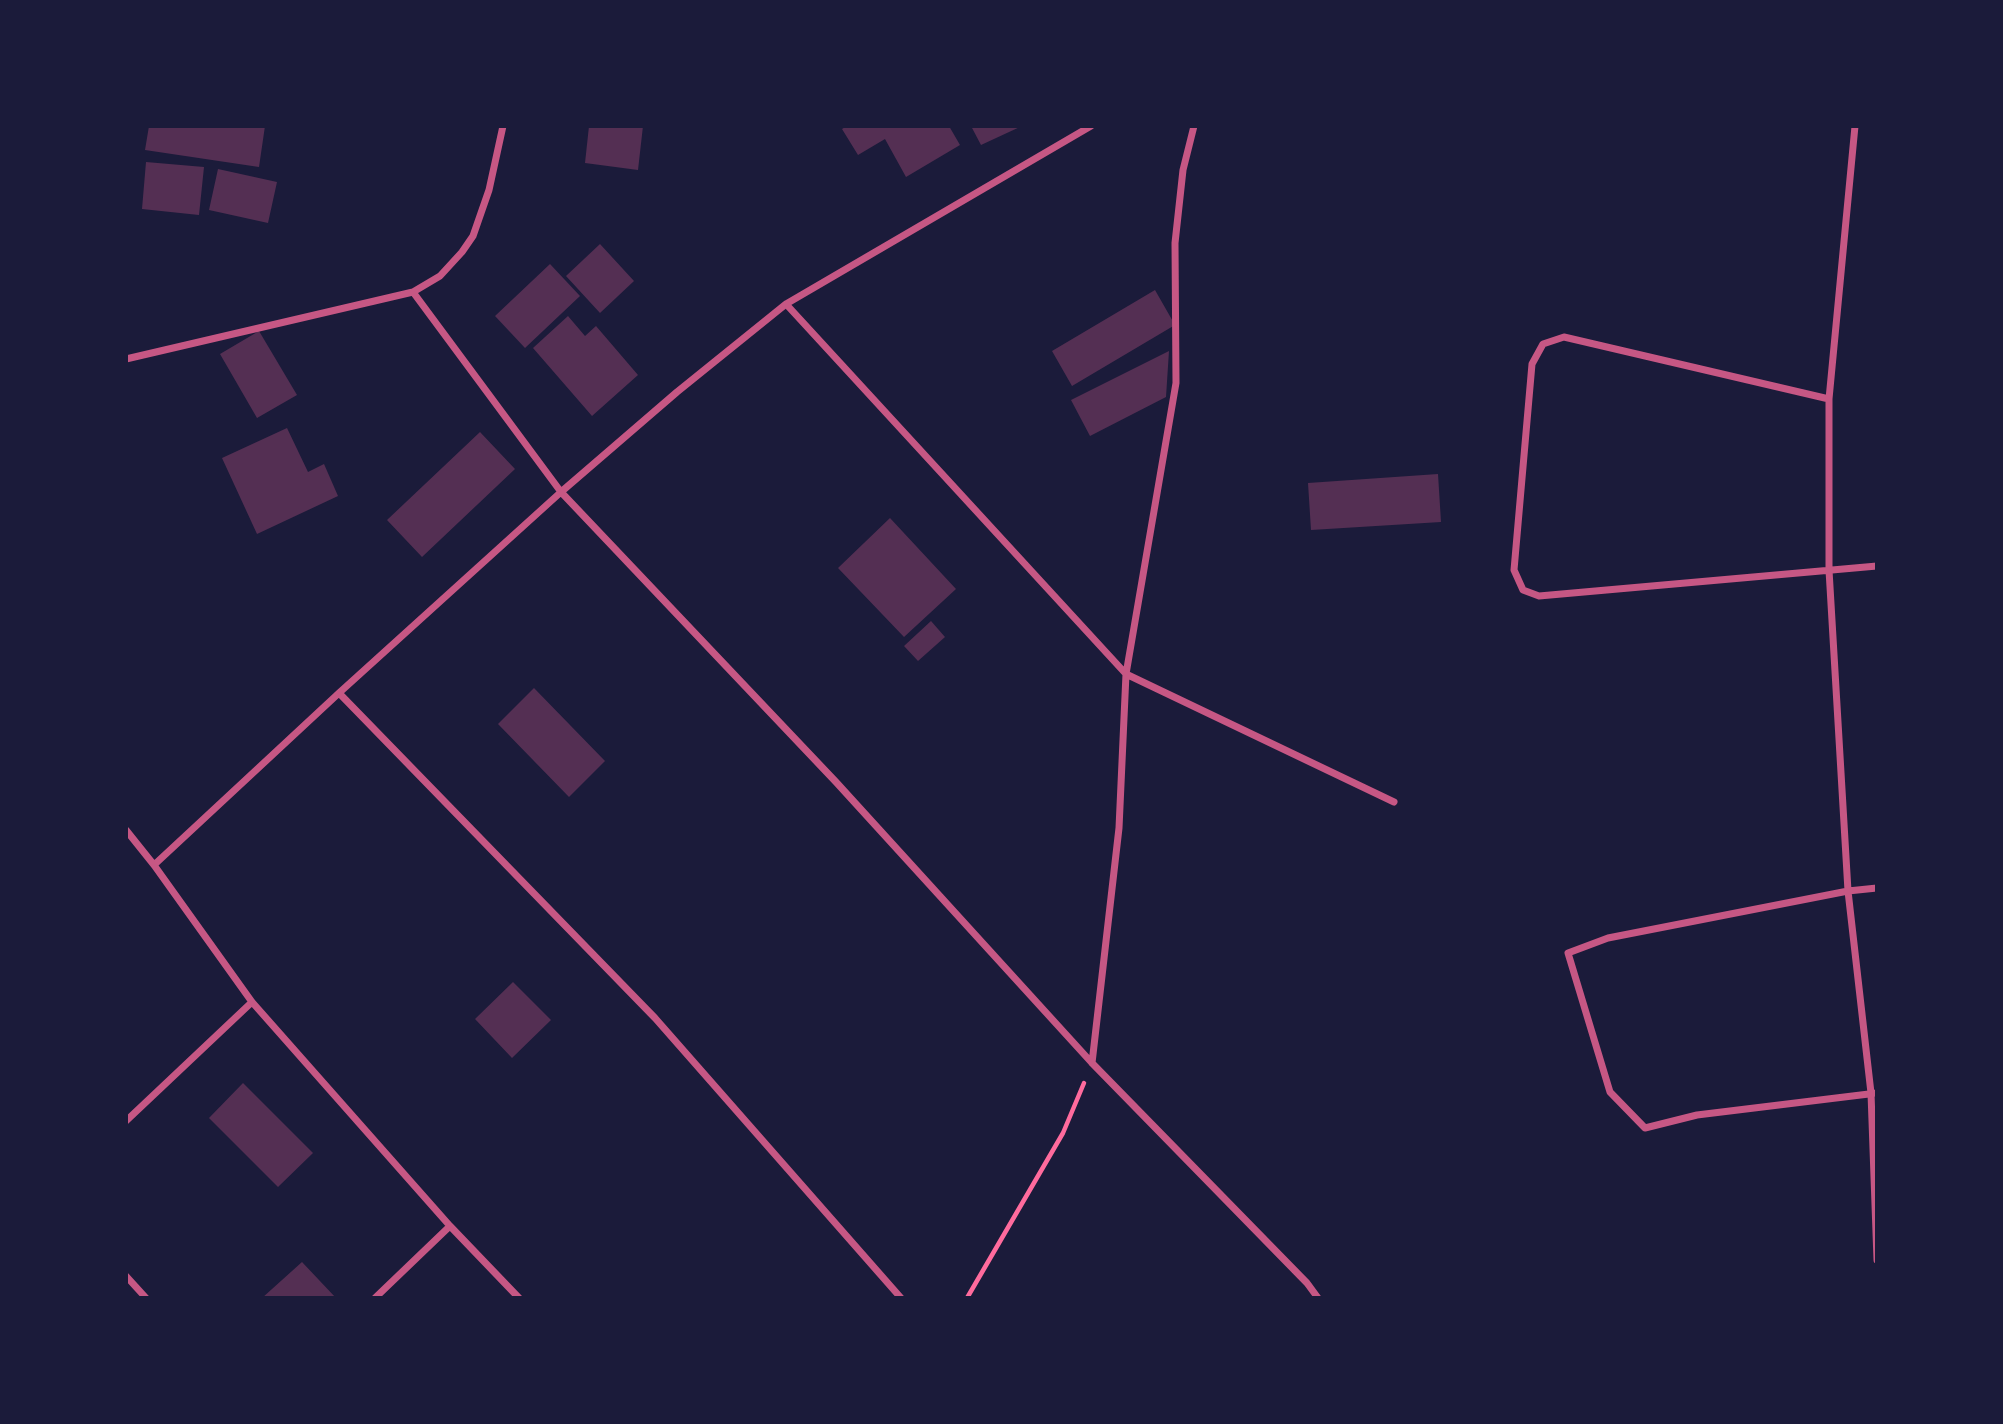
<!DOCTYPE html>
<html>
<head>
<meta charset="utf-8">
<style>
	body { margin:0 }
	#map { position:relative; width:2003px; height:1424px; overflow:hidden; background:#1b1b3a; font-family:"Varela Round",sans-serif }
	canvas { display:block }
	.frame { position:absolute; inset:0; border:128px solid #1b1b3a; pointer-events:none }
</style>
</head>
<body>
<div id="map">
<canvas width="2003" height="1424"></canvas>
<div class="frame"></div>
</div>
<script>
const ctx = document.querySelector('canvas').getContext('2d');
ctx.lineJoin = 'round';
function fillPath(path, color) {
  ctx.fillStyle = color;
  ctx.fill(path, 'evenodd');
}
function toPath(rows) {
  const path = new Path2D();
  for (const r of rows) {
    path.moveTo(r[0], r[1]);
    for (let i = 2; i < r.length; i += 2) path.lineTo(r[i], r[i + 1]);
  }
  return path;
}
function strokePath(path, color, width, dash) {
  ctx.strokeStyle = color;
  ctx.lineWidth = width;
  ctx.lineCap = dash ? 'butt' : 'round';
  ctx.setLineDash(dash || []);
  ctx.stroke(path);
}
fillPath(toPath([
	[149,126,265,126,259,167,145,150],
	[589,126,643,126,638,170,585,163],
	[847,126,949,126,960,145,906,177,885,139,858,155,842,129],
	[971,126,1022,126,981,145],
	[146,162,204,167,199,215,142,209],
	[218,169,277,182,268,223,209,210],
	[600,244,634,281,600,313,566,276],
	[550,264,580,296,525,348,495,316],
	[1155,290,1175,325,1072,386,1052,351],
	[568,316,585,336,596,326,638,375,592,416,533,348],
	[259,331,297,395,257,418,220,354],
	[1169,351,1166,397,1090,436,1071,400],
	[287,428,308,472,324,464,338,496,257,534,222,458],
	[480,432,515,469,422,557,387,520],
	[1438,474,1441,522,1311,530,1308,483],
	[890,518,956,589,904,637,838,568],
	[931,621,945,637,918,661,904,646],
	[534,688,605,761,569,797,498,724],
	[513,982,551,1020,512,1058,475,1019],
	[243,1083,313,1153,278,1187,209,1118],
	[302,1262,336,1298,262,1298]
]), '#542f53');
strokePath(toPath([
	[967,1298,1063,1133,1084,1083]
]), '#ff6b9d', 4.5);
strokePath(toPath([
	[1855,126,1829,399,1829,570,1848,891,1871,1093,1877,1260],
	[413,292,561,492,836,782,1092,1063,1307,1283,1318,1298],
	[786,304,1126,674,1394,802],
	[126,359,413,292,440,276,462,252,473,236,489,190,503,126],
	[1829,399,1564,337,1543,344,1532,364,1514,570,1523,590,1539,596,1877,566],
	[339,693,655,1018,901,1298],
	[126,830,154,865,252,1002,450,1226,519,1298],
	[154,865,339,693,561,492,677,392,786,304,1091,126],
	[1877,888,1848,891,1608,938,1568,953,1610,1092,1645,1128,1697,1115,1877,1093],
	[1092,1063,1119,828,1126,674,1176,383,1175,243,1183,170,1194,126],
	[126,1121,252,1002],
	[126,1276,146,1298],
	[375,1298,450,1226]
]), '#c65784', 7);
</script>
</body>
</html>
